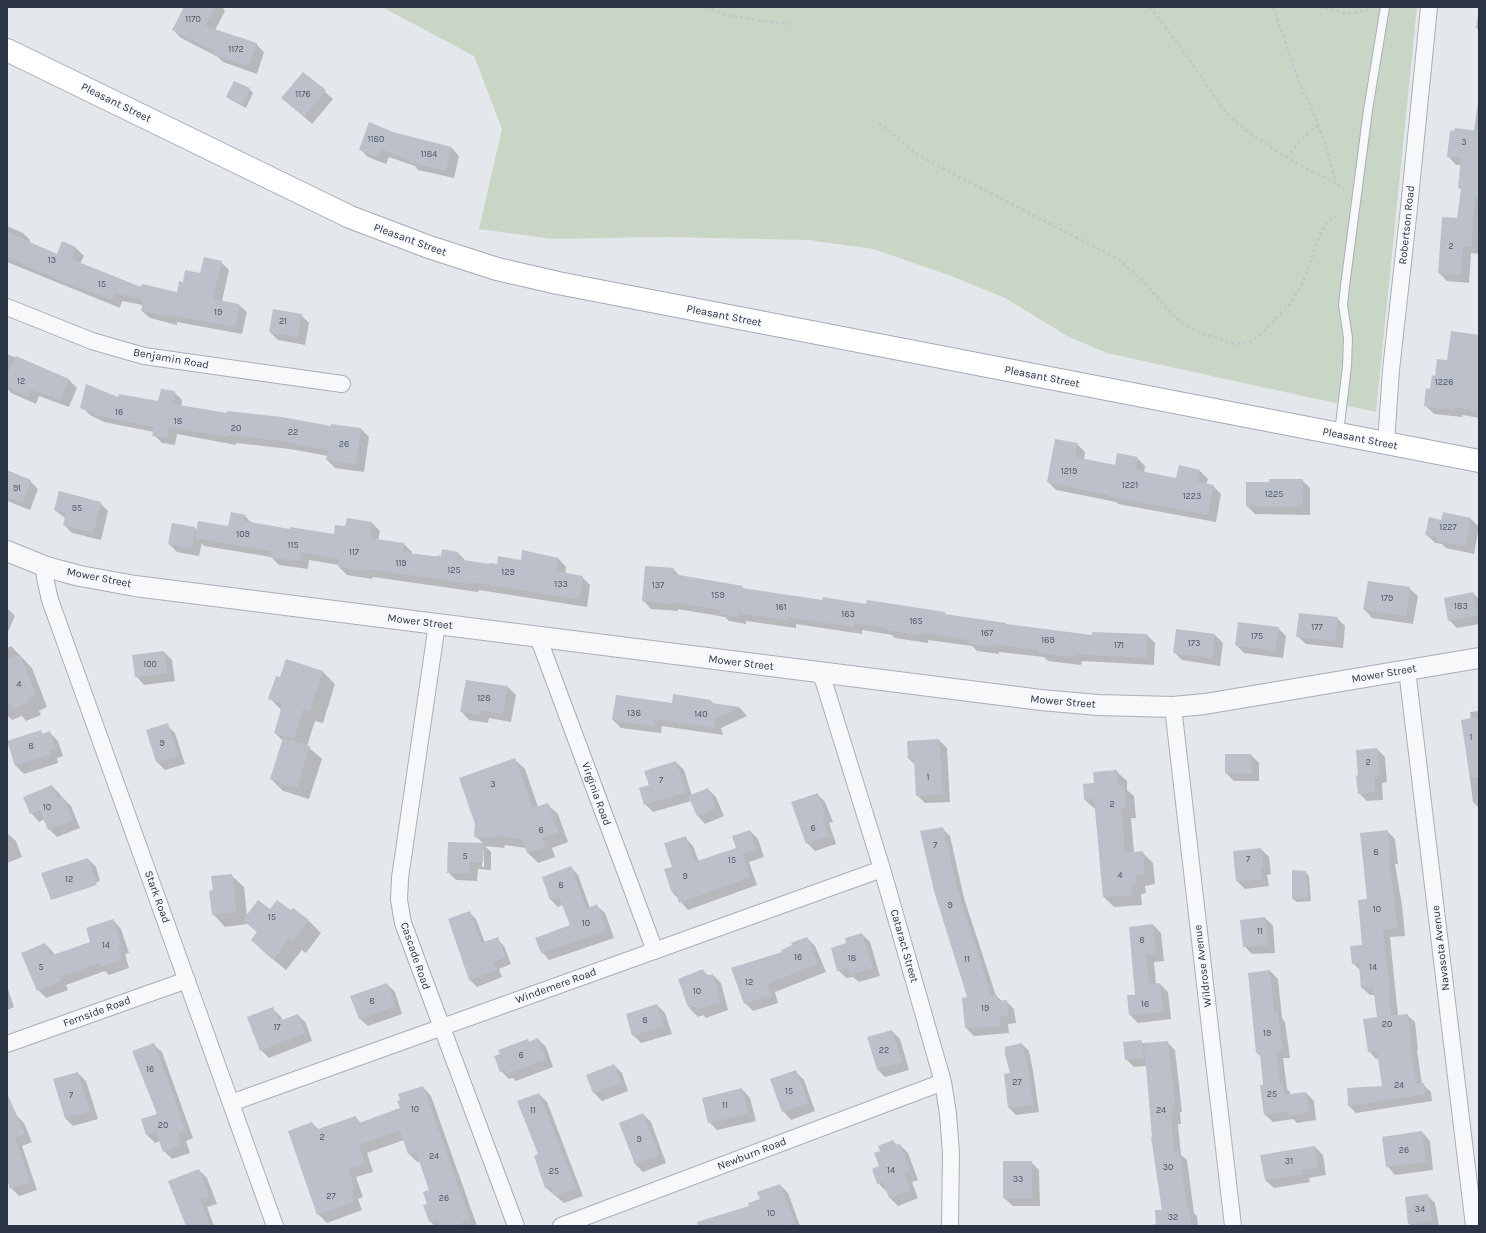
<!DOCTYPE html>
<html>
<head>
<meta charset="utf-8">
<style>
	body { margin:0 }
	#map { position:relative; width:1486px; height:1233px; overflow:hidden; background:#e4e7ec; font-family:Karla,sans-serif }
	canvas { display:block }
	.frame { position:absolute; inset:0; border:8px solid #2b3445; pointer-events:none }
</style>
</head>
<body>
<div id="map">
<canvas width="1486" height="1233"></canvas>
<div class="frame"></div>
</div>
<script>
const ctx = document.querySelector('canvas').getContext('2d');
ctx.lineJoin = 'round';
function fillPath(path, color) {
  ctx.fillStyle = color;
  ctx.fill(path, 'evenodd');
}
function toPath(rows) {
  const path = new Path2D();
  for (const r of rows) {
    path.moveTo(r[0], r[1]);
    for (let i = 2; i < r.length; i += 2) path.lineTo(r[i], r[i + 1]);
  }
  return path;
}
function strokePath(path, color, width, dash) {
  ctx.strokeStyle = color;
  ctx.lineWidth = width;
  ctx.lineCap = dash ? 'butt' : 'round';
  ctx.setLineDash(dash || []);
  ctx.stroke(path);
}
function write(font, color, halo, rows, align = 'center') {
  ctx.font = font + ' Karla,sans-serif';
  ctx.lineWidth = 3.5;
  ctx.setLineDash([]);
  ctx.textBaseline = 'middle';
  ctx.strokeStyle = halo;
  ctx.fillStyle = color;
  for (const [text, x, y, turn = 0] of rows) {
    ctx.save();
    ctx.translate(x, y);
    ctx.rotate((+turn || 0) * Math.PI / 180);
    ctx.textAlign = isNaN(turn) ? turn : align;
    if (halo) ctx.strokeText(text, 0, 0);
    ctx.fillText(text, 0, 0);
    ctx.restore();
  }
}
fillPath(toPath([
	[382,7,1417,7,1376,412,1107,353,1069,337,1005,298,949,275,873,249,808,240,662,237,552,239,479,229,502,129,474,56]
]), '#c9d6c5');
fillPath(toPath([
	[185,7,222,7,225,11,215,30,256,44,264,52,257,74,223,62,218,57,181,38,173,30],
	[1479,8,1479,30,1476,28],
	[303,73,333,99,312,124,283,98],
	[235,82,249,89,253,93,246,108,231,100,228,97],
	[1479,95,1479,254,1471,253,1469,283,1447,281,1439,273,1458,219,1462,190,1459,188,1461,165,1456,165,1448,156,1474,132],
	[392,133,451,147,459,156,454,178,418,170,415,166,389,157,386,164,368,157,360,149],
	[7,226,23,233,30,240,29,243,57,255,63,242,76,248,84,256,80,264,142,288,178,293,184,283,221,262,229,270,222,301,239,305,247,312,242,334,177,322,177,325,150,318,142,311,143,305,122,301,120,308,7,262],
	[301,315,309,323,305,345,278,340,270,332],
	[1479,350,1479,418,1463,415,1462,417,1434,414,1426,406,1436,377,1448,362],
	[7,354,69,380,77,388,69,407,39,396,36,404,11,393,7,388],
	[174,392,182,400,181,406,228,414,332,427,332,425,361,429,369,437,364,472,335,468,327,460,328,456,290,449,236,443,236,445,177,434,175,445,162,443,154,435,154,432,104,422,90,415,82,407,119,398,159,403],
	[1077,444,1085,452,1084,460,1116,466,1137,458,1145,466,1144,473,1177,479,1200,471,1208,479,1206,485,1213,486,1221,494,1216,522,1118,504,1116,502,1056,490,1048,482],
	[7,471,30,481,38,489,30,510,7,501],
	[1302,480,1310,488,1310,515,1255,514,1247,506,1270,483],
	[100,503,108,511,101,540,72,533,64,525,65,518,55,510],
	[245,516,253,524,290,530,334,535,346,528,372,523,380,531,378,541,404,544,412,552,412,554,442,557,443,551,458,553,466,561,490,565,558,558,566,567,565,574,582,577,590,585,587,607,479,590,478,592,373,577,372,579,347,575,339,567,339,565,309,560,308,569,279,565,271,557,204,546,202,543,199,556,177,552,169,544,195,528,197,531,229,528],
	[1471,519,1479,527,1474,554,1446,548,1442,544,1435,543,1427,535,1442,521],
	[673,569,680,576,742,587,746,590,823,601,944,613,946,615,1007,625,1093,636,1147,635,1155,643,1154,665,1082,661,1081,665,1048,661,1044,657,999,652,999,654,977,651,972,646,928,640,928,643,895,638,892,635,862,630,862,634,796,624,796,628,746,621,746,624,729,621,725,617,678,609,678,611,651,609,643,600],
	[1409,588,1418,596,1413,624,1372,618,1364,609],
	[1473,593,1479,599,1479,624,1457,628,1449,620],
	[7,608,15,616,7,634],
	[1337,618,1345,626,1343,648,1306,644,1297,636],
	[1278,628,1286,636,1283,658,1244,653,1236,645],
	[1215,635,1223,643,1220,666,1182,660,1174,652],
	[11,646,32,668,47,707,39,711,41,715,26,721,22,716,12,720,7,715,7,648],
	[164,652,172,660,175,681,144,685,136,676,133,656],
	[323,672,335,684,323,723,315,721,307,746,322,759,309,799,283,791,271,779,283,741,275,733,282,711,270,698,281,678],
	[466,681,508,687,516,695,511,722,489,718,488,723,469,720,461,711],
	[711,701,715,705,740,708,747,716,721,728,723,735,662,726,661,733,621,728,613,720,673,704],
	[1479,711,1479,808,1473,802,1462,720,1471,719,1470,712],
	[167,725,175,733,185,764,165,770,157,762,147,731],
	[40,731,44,734,50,733,58,741,63,756,57,758,58,763,24,774,16,766],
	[939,740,947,748,950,802,925,803,917,795,915,765,909,759],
	[1377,749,1385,757,1387,782,1382,783,1383,800,1367,801,1359,793],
	[1251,755,1259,763,1259,781,1234,781,1226,773],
	[514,759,525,769,538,807,547,804,558,814,568,842,552,848,555,857,538,863,528,853,526,848,505,845,504,848,485,846,491,852,491,870,478,869,477,881,456,880,448,872,484,844,475,836],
	[482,851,484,851,484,867,482,867],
	[676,762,684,770,692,796,708,789,716,797,724,816,705,824,697,815,691,801,653,812,645,804,650,786],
	[1116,771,1127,781,1127,790,1134,796,1136,818,1131,818,1134,853,1142,852,1153,863,1155,884,1145,886,1146,893,1141,894,1142,905,1114,907,1104,897,1096,810,1085,800,1095,784],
	[52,786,60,794,62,798,63,798,71,806,80,828,57,837,49,829,45,819,39,822,31,813],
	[817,794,825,802,833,822,829,823,836,844,815,851,807,843],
	[942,828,950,836,964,898,996,996,1002,1001,1006,1001,1014,1009,1016,1023,1008,1024,1009,1033,974,1036,966,1028,963,999,968,998],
	[750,831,758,839,764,857,749,862,757,885,688,910,673,893,673,867,685,837,693,846,699,862,737,849],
	[1387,831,1395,839,1398,864,1395,864,1402,905,1405,936,1390,937,1398,1016,1407,1015,1415,1022,1418,1050,1417,1050,1422,1084,1431,1092,1432,1101,1356,1113,1349,1106,1383,1086,1379,1058,1376,1059,1369,1051,1378,1018,1375,995,1370,995,1362,988,1361,971,1353,963,1364,946,1368,900],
	[7,833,16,841,22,857,7,863],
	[1261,849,1269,857,1271,874,1267,875,1269,886,1245,889,1237,881],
	[88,859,96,867,100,881,55,896],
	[571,867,578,875,590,908,597,906,605,913,614,938,549,960,542,952,571,926,563,905,558,907,551,900],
	[1305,872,1309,876,1311,901,1297,902,1293,899],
	[231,875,244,887,247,916,270,910,291,912,308,920,321,933,306,953,302,950,286,970,264,952,252,940,258,933,248,924,225,927,213,914,214,891],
	[469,912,476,919,485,943,497,939,504,946,511,964,499,969,502,977,477,987,470,980,449,919],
	[1265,918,1273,926,1275,953,1252,954,1244,946],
	[113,920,121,929,129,953,125,954,129,968,109,975,105,971,66,985,68,990,46,998,38,990,45,944,53,952,54,955,92,943],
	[1153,925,1161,933,1164,961,1154,962,1156,984,1160,984,1168,992,1171,1019,1138,1023,1130,1015,1128,996,1136,996],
	[862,934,870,942,880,976,859,982,853,977,846,978,838,970,848,944],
	[807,938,815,946,826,972,775,992,778,1003,753,1011,745,1003,783,953],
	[703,971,709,976,713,975,721,983,728,1010,706,1018,703,1015,698,1017,690,1009,679,980],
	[1270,971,1278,979,1282,1018,1285,1022,1290,1058,1283,1058,1287,1089,1290,1092,1291,1095,1306,1093,1314,1101,1316,1120,1297,1123,1293,1119,1273,1122,1264,1114,1264,1086,1261,1057,1257,1053],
	[387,984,395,992,402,1014,368,1026,359,1018],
	[7,986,14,1007,7,1010],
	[657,1005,665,1013,672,1034,641,1043,633,1035],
	[273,1009,281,1017,283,1021,298,1015,306,1023,312,1041,269,1058,261,1050],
	[892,1031,900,1039,909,1070,885,1077,877,1069,868,1038],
	[538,1039,546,1047,553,1067,516,1081,513,1078,509,1079,501,1071,527,1040,530,1043],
	[1141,1041,1144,1044,1167,1042,1175,1050,1182,1112,1180,1112,1181,1124,1178,1124,1181,1155,1187,1160,1194,1213,1197,1216,1198,1226,1151,1226,1151,1225,1157,1224,1163,1211,1154,1137,1147,1066,1134,1067,1126,1059],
	[153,1044,162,1052,193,1138,186,1141,190,1153,172,1159,164,1151,160,1141,155,1143,147,1135,159,1114],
	[1022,1044,1029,1051,1033,1071,1039,1112,1016,1115,1009,1108,1011,1074],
	[614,1065,622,1073,628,1091,602,1101,594,1093,587,1075],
	[796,1072,804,1080,815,1111,791,1120,783,1111],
	[78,1073,86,1081,98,1119,73,1126,65,1118],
	[423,1087,431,1096,477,1226,434,1226,430,1221,428,1204,431,1191,420,1161,417,1162,409,1154,404,1140,367,1153,373,1172,356,1177,363,1197,358,1199,362,1210,327,1223,318,1214,312,1123,319,1130,355,1117,361,1123,401,1108],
	[742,1089,750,1098,756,1121,717,1130,709,1122],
	[539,1094,547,1102,583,1196,564,1203,546,1188,539,1155],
	[643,1114,651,1122,666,1163,643,1172,635,1164,620,1123],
	[16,1115,24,1123,32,1142,22,1146,37,1190,19,1196,11,1188,7,1176,7,1118],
	[1422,1132,1430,1141,1433,1170,1395,1175,1387,1166],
	[893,1141,898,1146,900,1145,908,1153,918,1180,912,1182,918,1198,898,1206,890,1198,888,1191,886,1191,878,1183,880,1167],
	[1315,1147,1323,1155,1326,1175,1309,1178,1310,1182,1274,1188,1265,1180],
	[1031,1162,1039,1170,1040,1206,1013,1206,1004,1198],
	[199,1170,207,1178,217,1204,207,1207,214,1226,187,1226],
	[780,1185,788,1193,800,1226,701,1226,751,1207],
	[1427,1195,1435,1203,1439,1226,1411,1226,1409,1224,1406,1198]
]), '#0003');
fillPath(toPath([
	[184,7,215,7,205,26,257,43,249,66,214,55,215,52,172,30],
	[303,72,326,90,304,117,281,98],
	[234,81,250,88,242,105,226,97],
	[369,122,393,132,451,147,446,171,409,162,410,160,381,149,378,157,359,150],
	[1455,128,1479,131,1479,198,1475,198,1471,247,1463,246,1461,275,1438,273,1442,217,1457,218,1461,188,1458,188,1461,158,1447,157,1450,130,1454,131],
	[7,232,57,254,62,241,76,247,71,259,141,287,142,284,177,292,179,281,183,282,185,270,200,273,204,257,222,261,213,299,239,304,235,327,170,315,169,317,141,311,143,300,115,293,112,300,62,281,7,257],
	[273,309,302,314,297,337,269,332],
	[1451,331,1479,335,1479,412,1455,407,1455,410,1424,406,1426,388,1430,389,1432,375,1435,376,1437,359,1447,360],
	[16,356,69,379,61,400,31,389,28,396,7,387,7,375],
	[86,384,118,397,119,394,158,401,161,389,175,391,173,404,227,413,227,411,282,417,331,426,331,424,361,428,356,464,326,460,328,450,282,441,228,435,228,437,169,427,167,438,152,436,154,427,95,415,96,414,80,408],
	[1055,439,1078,443,1075,457,1115,465,1117,453,1138,457,1135,470,1176,478,1179,465,1200,470,1197,482,1214,485,1208,515,1109,496,1109,495,1047,482],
	[7,470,31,480,22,503,7,497],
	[1269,479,1303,479,1302,507,1246,506,1246,482,1269,482],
	[59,491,101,502,93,533,63,525,66,513,54,510],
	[231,512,246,515,244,521,290,529,290,527,334,534,335,525,345,526,347,518,372,522,370,538,404,543,403,552,437,557,437,555,441,556,442,549,458,552,457,559,489,564,489,563,497,564,498,556,521,560,522,550,559,558,556,571,583,576,579,599,471,582,470,584,419,576,365,569,365,571,338,567,339,559,301,552,300,561,270,557,271,551,195,538,198,521,228,526],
	[1443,512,1471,518,1466,546,1437,541,1437,537,1425,535,1429,517,1441,520],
	[172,523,195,527,192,549,168,544],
	[645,566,674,568,673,574,743,586,742,588,822,600,823,597,866,604,867,600,945,612,945,614,1006,623,1006,624,1092,635,1092,632,1147,634,1146,658,1074,654,1074,657,1038,653,1039,650,991,644,991,647,968,644,969,640,921,632,920,635,886,630,887,628,854,623,854,627,788,617,788,620,738,613,738,617,720,614,721,610,671,602,670,604,642,601],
	[1368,581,1410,587,1406,616,1363,610],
	[1473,592,1478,615,1448,621,1444,598],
	[1299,613,1338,617,1335,641,1296,637],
	[1238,622,1279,627,1275,651,1235,645],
	[1176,629,1215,634,1212,658,1173,653],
	[164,651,167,673,135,677,132,655],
	[20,655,36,695,28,698,29,702,13,709,11,704,7,705,7,660],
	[286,659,323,671,310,711,303,709,294,739,274,733,283,703,268,699,276,676,280,677],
	[466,680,508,686,503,714,481,710,480,715,460,712],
	[673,694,711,700,711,703,740,707,713,720,716,728,655,719,654,726,612,720,616,695,672,703],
	[1479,717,1479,777,1470,777,1461,720],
	[168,723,178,756,156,762,146,730],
	[41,730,42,734,50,731,55,748,49,750,51,754,15,766,7,741],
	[283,738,310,746,297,788,270,779],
	[939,739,943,794,916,796,914,759,908,759,907,741],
	[1377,748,1380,775,1374,775,1375,792,1358,794,1356,776,1358,775,1356,750],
	[1225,754,1251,754,1252,774,1225,773],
	[515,758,533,808,548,803,558,832,542,837,546,847,527,853,522,839,495,835,494,838,474,837,475,824,459,778],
	[676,761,686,792,644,805,639,788,649,785,644,771],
	[1117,770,1118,785,1124,785,1126,808,1121,808,1125,853,1143,851,1145,874,1135,876,1136,883,1131,884,1133,895,1103,897,1094,799,1084,800,1083,784,1094,783,1093,772],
	[52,785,58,799,63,797,73,820,48,830,40,810,30,814,23,797],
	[708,788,716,808,697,816,688,796],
	[818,793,825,814,822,815,829,836,806,844,791,802],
	[943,827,957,889,991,996,997,995,998,1001,1007,1000,1008,1015,1000,1016,1001,1026,965,1028,962,998,967,997,934,891,920,831],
	[750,830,757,849,742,854,750,877,679,903,676,892,672,893,664,869,672,867,664,843,686,836,694,862,736,848,732,836],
	[1388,830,1390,857,1388,857,1394,897,1397,928,1383,930,1387,971,1388,971,1391,1016,1408,1014,1411,1042,1410,1043,1416,1084,1424,1083,1425,1094,1348,1106,1347,1088,1382,1086,1377,1051,1368,1052,1363,1019,1377,1017,1373,987,1361,988,1359,963,1352,964,1350,946,1362,945,1358,900,1367,899,1360,833],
	[448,842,484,843,483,862,470,862,470,873,447,873],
	[1261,848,1263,867,1260,867,1261,879,1236,881,1233,851],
	[88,858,97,885,51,900,41,873],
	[571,866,586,909,597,904,607,930,541,953,535,938,570,925,559,897,550,900,542,877],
	[1292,870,1306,871,1308,898,1292,899],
	[232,874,236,912,212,915,209,891,213,890,211,876],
	[258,900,270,909,277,900,291,910,293,908,309,920,293,941,289,938,274,959,251,940,257,932,243,920],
	[470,911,481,943,498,937,505,957,493,962,496,970,469,980,448,919],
	[1265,917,1268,945,1243,947,1240,920],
	[113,919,121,945,118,946,122,960,100,967,99,963,59,977,61,981,37,991,21,953,45,943,50,956,90,942,86,928],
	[1153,924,1156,953,1146,954,1149,984,1160,983,1163,1012,1129,1015,1127,995,1135,995,1129,927],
	[862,933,873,968,850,975,848,968,837,971,831,948,846,943,845,938],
	[807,937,818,964,767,984,771,995,744,1004,731,968,782,952,781,950,792,945,791,943],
	[703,969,706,976,713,974,720,1002,697,1010,696,1007,688,1007,678,979],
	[1270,970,1274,1013,1278,1013,1282,1050,1276,1051,1280,1083,1283,1083,1284,1095,1306,1092,1309,1112,1288,1116,1287,1111,1264,1115,1260,1085,1263,1085,1260,1053,1256,1053,1248,973],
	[387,983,395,1006,359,1019,350,996],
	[657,1004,664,1026,632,1036,626,1014],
	[273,1007,279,1021,298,1014,305,1033,260,1051,247,1017],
	[892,1030,902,1062,877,1069,867,1037],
	[538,1038,546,1059,507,1074,506,1070,500,1072,494,1056,500,1054,498,1050,528,1039,529,1042],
	[1141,1040,1144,1058,1125,1060,1123,1042],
	[1168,1041,1175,1104,1172,1105,1173,1116,1171,1116,1174,1152,1179,1151,1187,1207,1189,1207,1191,1226,1156,1226,1155,1210,1162,1210,1151,1137,1152,1137,1144,1043],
	[154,1043,170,1086,185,1130,178,1133,182,1145,163,1152,156,1132,146,1135,141,1119,157,1114,132,1051],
	[1022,1043,1027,1063,1033,1105,1008,1108,1004,1074,1010,1073,1005,1054,1005,1047],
	[614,1064,621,1083,593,1093,586,1075],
	[796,1070,808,1103,782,1112,770,1079],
	[78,1072,90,1111,65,1118,53,1079],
	[423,1086,470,1220,454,1226,441,1226,438,1219,429,1222,423,1205,427,1204,423,1192,429,1190,416,1152,408,1154,400,1130,359,1145,365,1164,348,1169,355,1189,350,1191,354,1202,317,1215,288,1131,312,1122,315,1130,356,1116,359,1123,400,1108,397,1101,400,1100,398,1094],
	[742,1088,748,1113,708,1123,702,1098],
	[7,1093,25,1134,15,1138,30,1182,10,1189,7,1179],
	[539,1093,576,1188,555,1196,551,1186,545,1188,534,1156,538,1154,517,1101],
	[643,1113,659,1155,635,1164,619,1123],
	[1422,1131,1426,1162,1386,1167,1382,1137],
	[893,1140,895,1145,900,1144,910,1171,904,1174,911,1190,889,1198,883,1182,877,1184,872,1169,879,1166,874,1153,880,1151,878,1146],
	[1315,1146,1318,1167,1302,1170,1303,1174,1265,1180,1260,1155],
	[1003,1161,1032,1161,1032,1198,1003,1198],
	[199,1169,209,1196,200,1199,210,1226,186,1226,168,1181],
	[780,1184,795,1223,786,1226,698,1226,697,1222,749,1206,748,1203,760,1199,757,1192],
	[1428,1194,1432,1221,1408,1224,1405,1197]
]), '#bbc0ca');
const service = toPath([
	[1339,433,1347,366,1348,338,1343,305,1345,286,1368,110,1385,7]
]);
const minor = toPath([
	[7,307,92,341,144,356,342,384],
	[1386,443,1391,370,1409,208,1429,7],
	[44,566,45,578,50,600,275,1226],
	[437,624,400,878,399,900,403,923,516,1226],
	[538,637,655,951],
	[1407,670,1474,1226],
	[821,673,882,869,943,1082,948,1114,951,1153,950,1226],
	[1173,707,1233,1226],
	[7,1044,187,980],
	[231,1103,882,869],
	[561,1226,943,1082]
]);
const tertiary = toPath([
	[7,551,44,566,61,571,80,576,135,586,1041,700,1098,705,1173,707,1205,704,1479,658]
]);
const primary = toPath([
	[7,50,350,217,429,247,497,269,558,283,1479,461]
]);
strokePath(service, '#a9aeb7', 10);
strokePath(minor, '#a9aeb7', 18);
strokePath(tertiary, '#a9aeb7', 22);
strokePath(primary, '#a3abb8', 24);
strokePath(toPath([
	[706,7,728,15,756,20,789,24],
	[1150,7,1184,52,1222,108,1235,121,1252,135,1286,157,1309,170,1329,179,1344,189],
	[1273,7,1300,85,1311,107,1324,141,1336,182],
	[1319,7,1344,13,1355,13,1372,9],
	[879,123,919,156,1118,259,1144,282,1171,313,1183,324,1197,331,1228,342,1240,344,1249,343,1260,335,1291,303,1303,282,1320,234,1328,221,1340,214],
	[1286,157,1304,137,1318,125]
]), '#c2c5cb', 2.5, [3, 3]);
strokePath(service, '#f7f8fa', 8);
strokePath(minor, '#f7f8fa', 16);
strokePath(tertiary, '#f7f8fa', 20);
strokePath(primary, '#fff', 22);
write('9px', '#4f5766', null, [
	["1170",193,19],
	["1172",236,49],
	["1176",303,94],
	["1180",376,139],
	["3",1464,142],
	["1184",429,154],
	["2",1451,246],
	["13",52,260],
	["15",102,284],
	["19",218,312],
	["21",283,321],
	["12",21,381],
	["1226",1444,382],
	["16",119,412],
	["18",178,421],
	["20",236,428],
	["22",293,432],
	["26",344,444],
	["1219",1069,471],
	["1221",1130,485],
	["91",17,488],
	["1225",1274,494],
	["1223",1192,496],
	["95",77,508],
	["1227",1448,527],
	["109",243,534],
	["115",293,545],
	["117",354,552],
	["119",401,563],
	["125",454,570],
	["129",508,572],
	["133",561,584],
	["137",658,585],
	["159",718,595],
	["179",1387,598],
	["183",1461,606],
	["161",781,607],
	["163",848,614],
	["165",916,621],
	["177",1317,627],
	["167",987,633],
	["175",1257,636],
	["169",1048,640],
	["173",1194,643],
	["171",1119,645],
	["100",150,664],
	["4",19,684],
	["128",484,698],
	["138",634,713],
	["140",701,714],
	["1",1471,737],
	["9",162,743],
	["8",31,746],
	["2",1368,762],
	["1",928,777],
	["7",661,780],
	["3",493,784],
	["2",1112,804],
	["10",47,807],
	["6",813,828],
	["6",541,830],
	["7",935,845],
	["8",1376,852],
	["5",465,856],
	["7",1248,859],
	["15",732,860],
	["4",1120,875],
	["9",685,876],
	["12",69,879],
	["8",561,885],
	["9",950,905],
	["10",1377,909],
	["15",272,917],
	["10",586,923],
	["11",1260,931],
	["8",1142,940],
	["14",106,945],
	["16",798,957],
	["18",852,958],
	["11",967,959],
	["5",41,967],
	["14",1373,967],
	["12",749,982],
	["10",697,991],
	["8",372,1001],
	["16",1145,1004],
	["19",985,1008],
	["8",645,1020],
	["20",1387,1024],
	["17",277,1027],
	["19",1267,1033],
	["22",884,1050],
	["6",521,1055],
	["16",150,1069],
	["27",1017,1082],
	["24",1399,1085],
	["15",789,1091],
	["25",1272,1094],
	["7",71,1095],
	["11",725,1105],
	["10",415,1109],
	["11",533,1110],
	["24",1161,1110],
	["20",163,1125],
	["2",322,1137],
	["9",639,1139],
	["26",1404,1150],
	["24",434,1156],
	["31",1289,1161],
	["30",1168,1167],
	["14",891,1170],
	["25",554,1171],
	["33",1018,1179],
	["27",331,1196],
	["26",444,1198],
	["34",1420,1209],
	["10",771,1213],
	["32",1173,1217]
]);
write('11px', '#2b3445', '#f4f6f9', [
	["Pleasant Street",116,103,26],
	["Robertson Road",1407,225,-84],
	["Pleasant Street",410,240,20],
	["Pleasant Street",724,316,11],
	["Benjamin Road",171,359,10],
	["Pleasant Street",1042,377,11],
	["Pleasant Street",1360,439,11],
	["Mower Street",99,578,11],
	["Mower Street",420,622,7],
	["Mower Street",741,663,7],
	["Mower Street",1384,674,-10],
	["Mower Street",1063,702,5],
	["Virginia Road",596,794,70],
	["Stark Road",157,897,70],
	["Cataract Street",904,946,74],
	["Navasota Avenue",1441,948,-97],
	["Cascade Road",415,956,71],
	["Wildrose Avenue",1203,966,-97],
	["Windemere Road",556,986,-20],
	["Fernside Road",97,1012,-20],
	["Newburn Road",752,1154,-21]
]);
</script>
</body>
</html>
